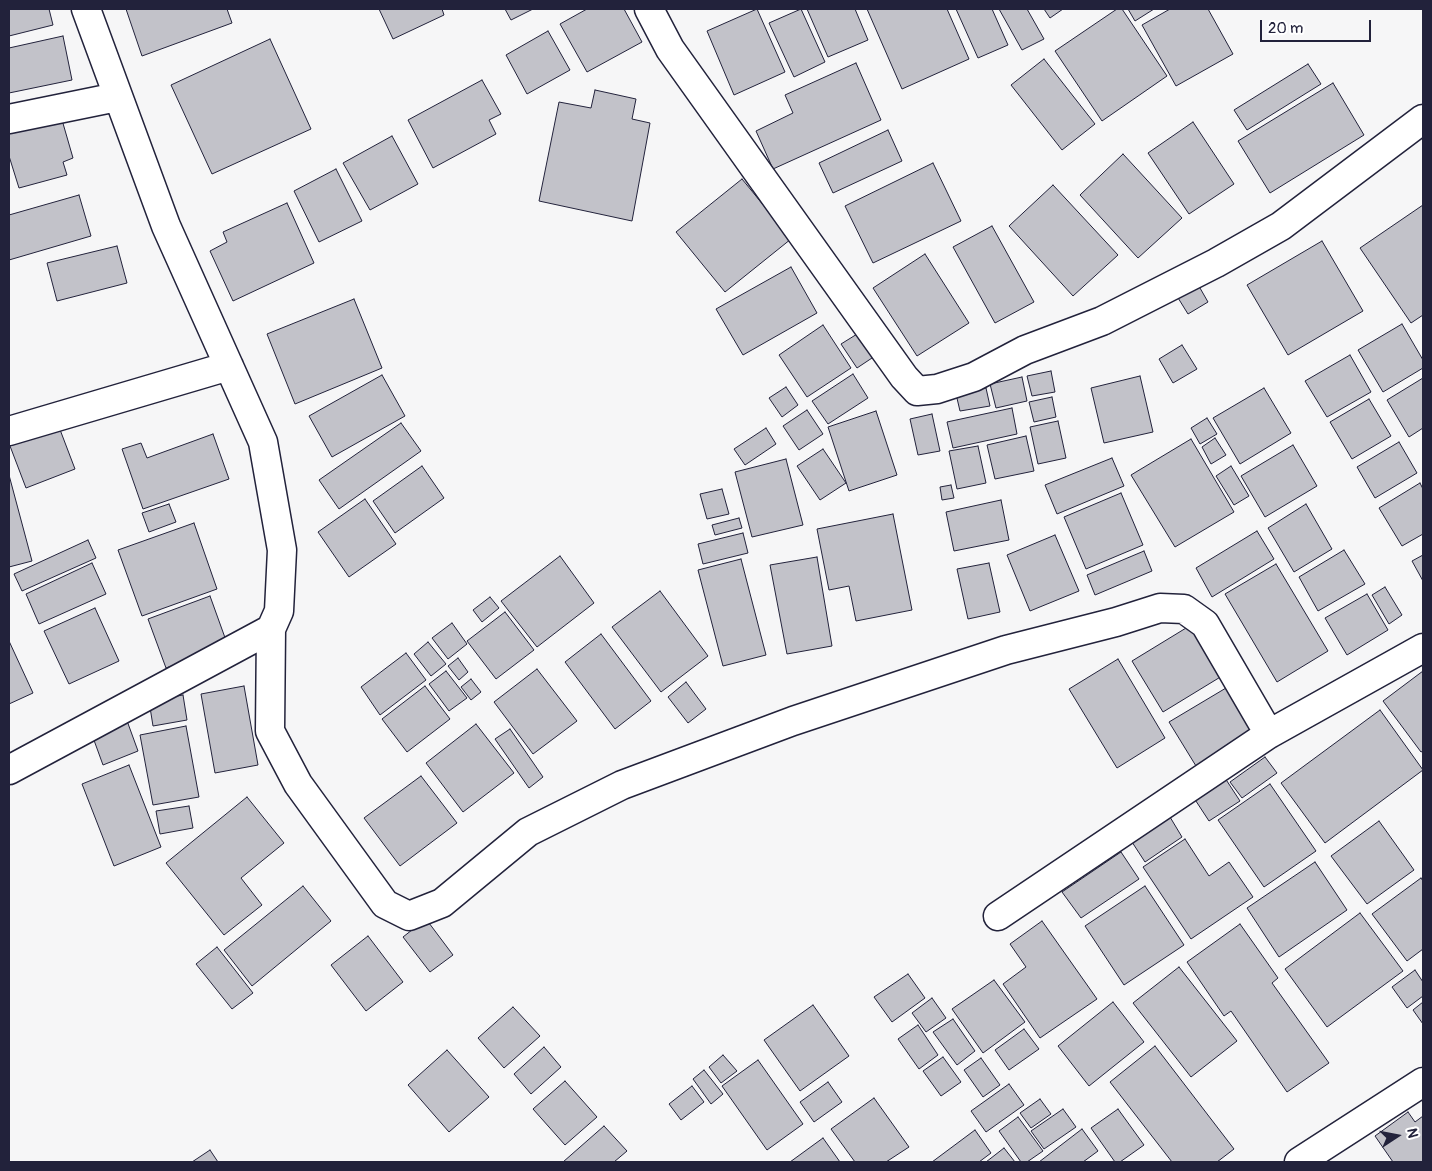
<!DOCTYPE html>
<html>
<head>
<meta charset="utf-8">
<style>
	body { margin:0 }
	#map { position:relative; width:1432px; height:1171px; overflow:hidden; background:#f6f6f7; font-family:Pangolin,sans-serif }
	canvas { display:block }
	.frame { position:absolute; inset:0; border:10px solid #22223b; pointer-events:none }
	.north { position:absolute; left:1372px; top:1111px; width:50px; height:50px; -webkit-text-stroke:4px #fff; paint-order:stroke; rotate:79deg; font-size:14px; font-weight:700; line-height:20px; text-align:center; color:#22223b }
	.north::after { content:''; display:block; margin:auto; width:18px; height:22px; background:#22223b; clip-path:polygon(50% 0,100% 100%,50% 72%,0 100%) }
	.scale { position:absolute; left:1260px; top:20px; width:111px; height:22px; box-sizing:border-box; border:2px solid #22223b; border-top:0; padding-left:6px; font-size:15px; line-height:18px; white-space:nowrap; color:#22223b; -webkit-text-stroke:4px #fff; paint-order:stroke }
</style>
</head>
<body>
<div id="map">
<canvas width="1432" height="1171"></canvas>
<div class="frame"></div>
<div class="north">N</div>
<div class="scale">20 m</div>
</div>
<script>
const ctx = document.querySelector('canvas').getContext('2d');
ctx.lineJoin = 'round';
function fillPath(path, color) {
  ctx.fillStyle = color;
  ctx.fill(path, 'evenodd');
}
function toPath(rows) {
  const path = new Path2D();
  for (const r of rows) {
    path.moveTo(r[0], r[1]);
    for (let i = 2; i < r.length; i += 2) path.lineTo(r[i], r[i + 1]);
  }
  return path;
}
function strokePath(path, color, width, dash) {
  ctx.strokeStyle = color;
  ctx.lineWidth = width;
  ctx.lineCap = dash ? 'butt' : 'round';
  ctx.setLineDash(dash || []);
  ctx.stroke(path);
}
const building = toPath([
	[9,9,49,9,53,25,9,36,9,9],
	[126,9,227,9,232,23,142,56,126,9],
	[379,9,442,9,444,15,393,39,379,9],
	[505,9,533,9,511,20,505,9],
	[587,9,624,9,642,42,587,72,560,24,587,9],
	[757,9,785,72,734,95,707,31,757,9],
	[801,9,825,62,794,77,769,23,801,9],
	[807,9,855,9,868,40,828,57,807,9],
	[867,9,947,9,969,59,902,89,867,9],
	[956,9,992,9,1008,45,978,58,956,9],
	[999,9,1027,9,1044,39,1022,50,999,9],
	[1044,9,1063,9,1050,18,1044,9],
	[1117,9,1122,9,1167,76,1102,121,1055,51,1117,9],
	[1128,9,1154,9,1135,21,1128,9],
	[1170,9,1208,9,1233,54,1176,86,1142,25,1170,9],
	[548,31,570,70,527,94,506,55,548,31],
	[63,36,72,80,9,93,9,48,63,36],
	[270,39,311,129,212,174,171,85,270,39],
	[1044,59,1095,124,1062,150,1011,85,1044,59],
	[856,63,881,120,773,169,756,131,793,113,785,95,856,63],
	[1308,64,1321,84,1247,130,1234,110,1308,64],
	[482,80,501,114,489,120,496,134,433,168,408,120,482,80],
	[1333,83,1364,135,1270,193,1238,141,1333,83],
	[595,90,636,99,632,119,650,123,632,221,539,201,559,102,591,108,595,90],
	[60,113,73,158,63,162,67,175,19,188,9,156,9,127,60,113],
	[1193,122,1234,184,1189,214,1148,153,1193,122],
	[888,130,902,161,833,193,819,163,888,130],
	[392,136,418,184,370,210,343,163,392,136],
	[1123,154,1182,218,1138,258,1080,195,1123,154],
	[933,163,961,221,873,263,845,206,933,163],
	[336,169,362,221,319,242,294,191,336,169],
	[742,179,791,239,725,292,676,232,742,179],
	[1053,185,1118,255,1073,296,1009,226,1053,185],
	[79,195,91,236,9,260,9,215,79,195],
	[287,203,314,263,233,301,210,251,227,242,223,232,287,203],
	[1423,205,1423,315,1411,323,1360,248,1423,205],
	[992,226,1034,302,995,323,953,247,992,226],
	[1322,241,1363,311,1288,355,1247,285,1322,241],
	[117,246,127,283,57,301,47,263,117,246],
	[925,254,969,323,917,356,873,288,925,254],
	[791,267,817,313,743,355,716,309,791,267],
	[1196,281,1208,302,1188,314,1175,293,1196,281],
	[354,299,382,368,295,404,267,334,354,299],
	[1402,324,1423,360,1423,368,1383,392,1358,350,1402,324],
	[823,325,851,368,807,397,779,355,823,325],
	[862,331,878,354,857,368,841,344,862,331],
	[1182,345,1197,369,1173,383,1159,359,1182,345],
	[1350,355,1371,392,1327,417,1305,381,1350,355],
	[1051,371,1055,392,1032,396,1027,376,1051,371],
	[853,374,868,398,828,424,812,401,853,374],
	[382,375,405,416,332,457,309,416,382,375],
	[1140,376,1153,432,1104,443,1091,388,1140,376],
	[1022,377,1027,401,996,408,990,384,1022,377],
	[1423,378,1423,428,1409,437,1387,400,1423,378],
	[786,387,798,405,782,417,769,398,786,387],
	[986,388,990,406,960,411,956,394,986,388],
	[1264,388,1291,433,1240,464,1213,418,1264,388],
	[1052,397,1056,417,1034,422,1029,402,1052,397],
	[1369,399,1391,436,1352,459,1330,422,1369,399],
	[1012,408,1017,434,953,448,947,422,1012,408],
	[807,410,823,434,799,450,783,426,807,410],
	[876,411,897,475,849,491,828,427,876,411],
	[932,414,940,451,918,455,910,419,932,414],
	[1207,418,1217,434,1200,444,1191,428,1207,418],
	[1058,421,1066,458,1038,464,1030,427,1058,421],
	[401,423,421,451,339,509,319,480,401,423],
	[59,427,75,469,26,488,10,446,59,427],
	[766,428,776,444,745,465,734,449,766,428],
	[213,434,229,479,143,509,122,449,141,443,147,458,213,434],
	[1026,436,1034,471,995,479,987,445,1026,436],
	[1215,438,1226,455,1211,464,1202,447,1215,438],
	[1191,439,1234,512,1175,547,1131,475,1191,439],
	[1399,442,1417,473,1375,498,1357,467,1399,442],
	[1293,445,1317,486,1265,517,1241,476,1293,445],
	[978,446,986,483,957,489,949,451,978,446],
	[823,449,846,483,820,500,797,466,823,449],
	[1112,458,1124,486,1057,514,1045,485,1112,458],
	[786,459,803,525,752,537,735,472,786,459],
	[422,466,444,498,395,533,373,501,422,466],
	[1231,466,1249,496,1234,505,1216,476,1231,466],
	[9,475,32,561,9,567,9,475],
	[1420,483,1423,489,1423,534,1402,546,1379,508,1420,483],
	[951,485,954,498,942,500,940,487,951,485],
	[722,489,729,514,707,519,700,494,722,489],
	[1121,493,1143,545,1086,569,1064,517,1121,493],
	[365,499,396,544,349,577,318,532,365,499],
	[1001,500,1009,540,954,551,946,512,1001,500],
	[169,504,176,522,149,532,142,513,169,504],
	[1306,504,1332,549,1294,572,1268,528,1306,504],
	[893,514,912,610,856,621,849,586,829,590,817,529,893,514],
	[739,518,742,528,715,535,712,525,739,518],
	[194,523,217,589,142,616,118,550,194,523],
	[1257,531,1274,559,1212,597,1196,568,1257,531],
	[743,533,748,553,703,564,698,544,743,533],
	[1055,535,1079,591,1030,611,1007,555,1055,535],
	[88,540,96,558,22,591,14,574,88,540],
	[1344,550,1365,584,1318,611,1299,577,1344,550],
	[1144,551,1152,571,1095,595,1087,575,1144,551],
	[1423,555,1423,581,1412,561,1423,555],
	[560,556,594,603,537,647,501,601,560,556],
	[817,557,832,646,787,654,770,565,817,557],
	[741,559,766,655,723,666,698,570,741,559],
	[92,563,106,594,39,624,26,594,92,563],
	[989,563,1000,612,968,619,957,569,989,563],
	[1276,564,1328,651,1277,682,1225,594,1276,564],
	[1385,587,1402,615,1389,624,1372,595,1385,587],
	[660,591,708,656,661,692,612,627,660,591],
	[1367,594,1388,630,1347,655,1325,618,1367,594],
	[210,596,228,646,166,668,148,619,210,596],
	[490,597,499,608,482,622,473,610,490,597],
	[95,608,119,661,69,684,44,631,95,608],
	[505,612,534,650,496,679,467,641,505,612],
	[452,623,467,644,448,659,432,638,452,623],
	[1191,625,1222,676,1163,712,1132,661,1191,625],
	[601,634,651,701,615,729,565,662,601,634],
	[9,641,33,693,9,704,9,641],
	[428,642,446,664,431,676,414,654,428,642],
	[406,653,426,680,380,715,361,687,406,653],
	[458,658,468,672,459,680,448,666,458,658],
	[1118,659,1165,738,1117,768,1069,689,1118,659],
	[537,669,577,721,533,754,494,702,537,669],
	[446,671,467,698,449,711,429,684,446,671],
	[1423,671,1423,751,1421,752,1383,701,1423,671],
	[471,679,481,692,471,700,461,687,471,679],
	[686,682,706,709,688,723,668,697,686,682],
	[244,686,258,765,215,773,201,694,244,686],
	[425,686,450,719,407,752,382,719,425,686],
	[1226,688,1252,731,1196,766,1169,722,1226,688],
	[183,695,187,720,153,726,149,701,183,695],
	[1380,710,1423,770,1325,843,1281,783,1380,710],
	[126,718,138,751,103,765,91,732,126,718],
	[476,724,514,773,463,812,426,763,476,724],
	[186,726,199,797,153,805,140,735,186,726],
	[510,729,543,777,529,788,495,739,510,729],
	[1265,757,1277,773,1242,798,1230,782,1265,757],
	[129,765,161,847,114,866,82,784,129,765],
	[1223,775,1240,801,1209,821,1192,795,1223,775],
	[421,776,457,823,400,866,364,818,421,776],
	[1270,784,1316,851,1264,887,1218,820,1270,784],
	[247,797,284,843,241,878,262,905,224,935,166,863,247,797],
	[189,806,193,828,160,834,156,811,189,806],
	[1170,817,1182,837,1145,862,1132,842,1170,817],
	[1379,821,1414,870,1367,904,1331,856,1379,821],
	[1185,839,1209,876,1229,862,1253,897,1191,939,1143,867,1185,839],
	[1121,852,1139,879,1081,918,1062,892,1121,852],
	[1315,862,1347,910,1279,957,1247,908,1315,862],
	[1421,878,1423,881,1423,949,1407,961,1372,914,1421,878],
	[303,886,331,921,252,986,224,950,303,886],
	[1145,886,1184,945,1124,985,1085,926,1145,886],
	[1360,913,1403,971,1327,1027,1285,969,1360,913],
	[426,919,453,955,430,972,403,937,426,919],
	[1042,921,1097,999,1040,1038,1003,984,1026,967,1010,944,1042,921],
	[1240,924,1278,978,1272,983,1329,1063,1287,1092,1231,1011,1224,1016,1187,962,1240,924],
	[368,936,403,982,366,1011,331,965,368,936],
	[217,947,253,993,232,1009,196,964,217,947],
	[1179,967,1237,1041,1191,1077,1133,1003,1179,967],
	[1415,970,1423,982,1423,996,1407,1008,1392,987,1415,970],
	[908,974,925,998,892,1022,874,997,908,974],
	[994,980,1025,1022,983,1053,952,1009,994,980],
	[932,998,946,1018,926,1032,912,1013,932,998],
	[1113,1002,1144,1042,1089,1086,1058,1046,1113,1002],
	[1423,1002,1423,1024,1413,1010,1423,1002],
	[813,1005,849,1056,800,1091,764,1040,813,1005],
	[513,1007,540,1036,504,1068,478,1038,513,1007],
	[953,1019,975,1051,957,1065,933,1032,953,1019],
	[918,1025,938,1055,919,1069,898,1039,918,1025],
	[1024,1029,1039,1049,1009,1070,995,1050,1024,1029],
	[1155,1046,1234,1149,1217,1162,1172,1162,1110,1082,1155,1046],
	[544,1047,561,1067,531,1094,514,1074,544,1047],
	[447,1050,489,1097,449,1132,408,1085,447,1050],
	[723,1055,737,1071,721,1083,709,1067,723,1055],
	[943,1057,961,1082,941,1096,923,1071,943,1057],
	[981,1058,1000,1085,983,1097,964,1070,981,1058],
	[758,1060,803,1124,767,1150,722,1086,758,1060],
	[704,1070,723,1094,711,1104,693,1079,704,1070],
	[565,1081,597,1117,565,1145,533,1109,565,1081],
	[828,1082,842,1102,814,1122,800,1102,828,1082],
	[1009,1084,1024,1105,986,1132,971,1111,1009,1084],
	[692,1086,704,1102,681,1120,669,1104,692,1086],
	[874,1098,909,1147,886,1162,855,1162,831,1129,874,1098],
	[1040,1099,1051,1114,1031,1128,1020,1113,1040,1099],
	[1063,1109,1076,1127,1044,1149,1031,1131,1063,1109],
	[1118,1109,1144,1145,1120,1162,1115,1162,1091,1128,1118,1109],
	[1408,1112,1415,1122,1423,1116,1423,1162,1393,1162,1375,1136,1408,1112],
	[1018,1117,1043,1151,1027,1162,1021,1162,999,1131,1018,1117],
	[604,1126,627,1151,614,1162,563,1162,604,1126],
	[1082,1129,1098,1151,1083,1162,1039,1162,1082,1129],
	[975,1130,991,1153,979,1162,932,1162,975,1130],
	[823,1138,840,1162,790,1162,823,1138],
	[1004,1148,1015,1162,986,1162,1004,1148],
	[210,1150,218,1162,192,1162,210,1150]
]);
fillPath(building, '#c2c2c9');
strokePath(building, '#22223b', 1);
const minor = toPath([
	[86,9,166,226,263,442,282,550,279,611,271,629,270,731,298,784,385,904,409,916,442,903,528,832,622,785,793,721,1006,650,1116,622,1160,608,1184,609,1205,624,1269,734],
	[649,9,670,49,904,377,917,391,937,389,974,377,1025,350,1102,321,1216,263,1281,226,1423,119],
	[9,119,117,97],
	[9,431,229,366],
	[9,770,271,629],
	[998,916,1269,734,1423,648],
	[1299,1162,1423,1082]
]);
strokePath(minor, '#22223b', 31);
strokePath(minor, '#fff', 28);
</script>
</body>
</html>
